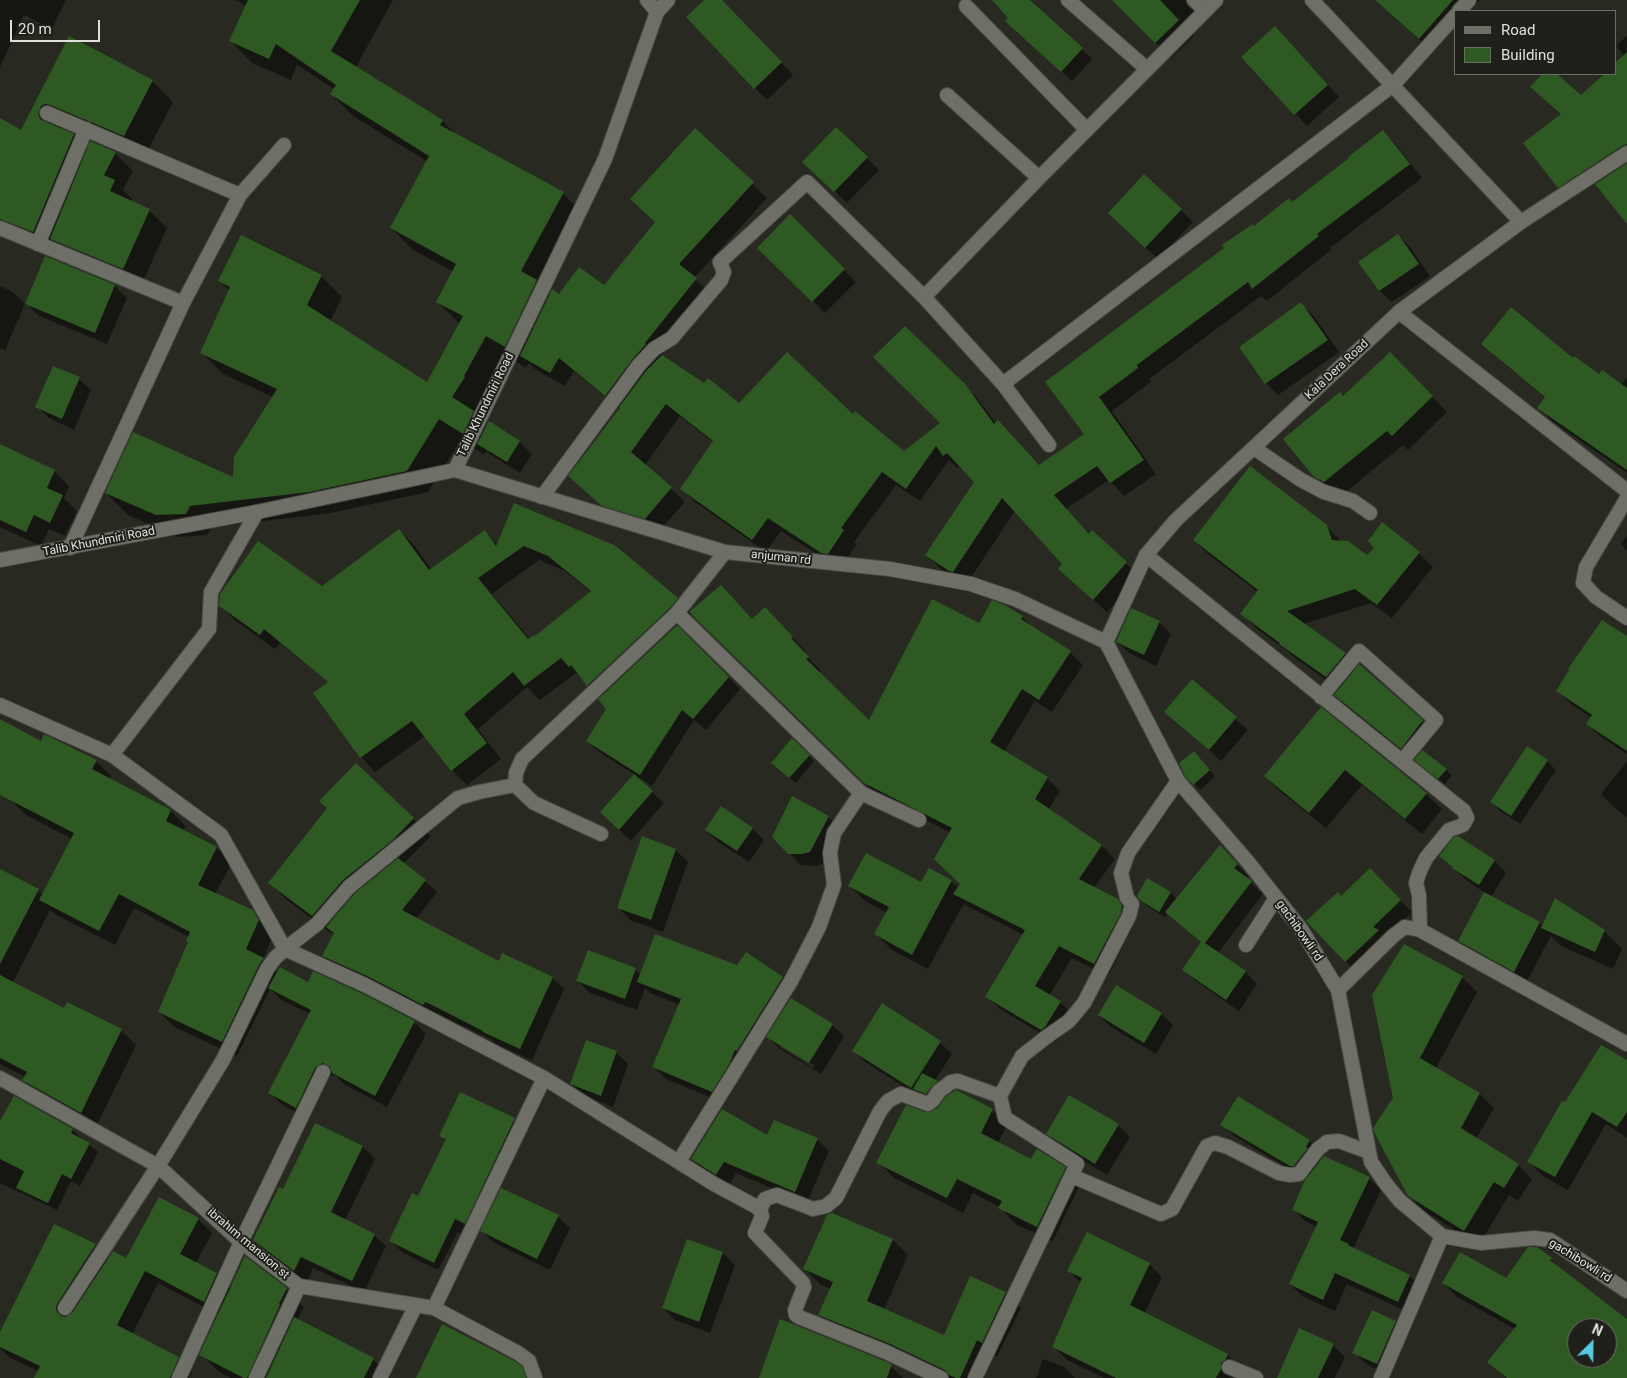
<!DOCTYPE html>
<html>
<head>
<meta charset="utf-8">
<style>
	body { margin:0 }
	#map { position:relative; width:1627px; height:1378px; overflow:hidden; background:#282a22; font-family:Roboto,sans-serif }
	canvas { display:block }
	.legend { position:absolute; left:1454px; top:10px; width:162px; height:65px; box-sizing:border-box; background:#1e2019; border:1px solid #6b6d67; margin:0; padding:6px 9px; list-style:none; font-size:15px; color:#dfe0db }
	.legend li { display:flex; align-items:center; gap:10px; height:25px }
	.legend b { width:25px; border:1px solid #6b6d67 }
	.north { position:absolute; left:1567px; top:1318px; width:50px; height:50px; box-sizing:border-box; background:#1e2019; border:1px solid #6b6d67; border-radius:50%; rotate:23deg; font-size:14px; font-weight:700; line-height:20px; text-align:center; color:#dfe0db }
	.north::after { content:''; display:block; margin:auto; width:18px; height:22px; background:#58c9e3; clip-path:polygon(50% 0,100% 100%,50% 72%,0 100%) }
	.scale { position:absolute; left:10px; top:20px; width:90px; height:22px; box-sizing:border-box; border:2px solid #dfe0db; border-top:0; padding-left:6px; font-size:15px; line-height:18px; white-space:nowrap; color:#dfe0db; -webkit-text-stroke:4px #1e2019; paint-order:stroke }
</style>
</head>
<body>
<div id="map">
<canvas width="1627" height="1378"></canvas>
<ul class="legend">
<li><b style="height:6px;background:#6e7068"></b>Road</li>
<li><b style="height:14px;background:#2f5923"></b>Building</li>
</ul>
<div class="north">N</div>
<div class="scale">20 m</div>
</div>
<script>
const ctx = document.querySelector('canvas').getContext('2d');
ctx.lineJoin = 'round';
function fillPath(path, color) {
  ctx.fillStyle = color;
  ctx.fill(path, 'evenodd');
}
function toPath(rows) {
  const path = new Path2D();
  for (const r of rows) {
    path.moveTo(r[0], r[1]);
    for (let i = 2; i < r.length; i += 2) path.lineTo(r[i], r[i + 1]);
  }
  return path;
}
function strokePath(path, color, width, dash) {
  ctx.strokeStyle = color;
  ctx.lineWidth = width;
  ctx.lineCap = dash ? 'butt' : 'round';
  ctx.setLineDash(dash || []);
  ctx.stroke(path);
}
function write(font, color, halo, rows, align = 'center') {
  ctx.font = font + ' Roboto,sans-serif';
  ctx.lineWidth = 4;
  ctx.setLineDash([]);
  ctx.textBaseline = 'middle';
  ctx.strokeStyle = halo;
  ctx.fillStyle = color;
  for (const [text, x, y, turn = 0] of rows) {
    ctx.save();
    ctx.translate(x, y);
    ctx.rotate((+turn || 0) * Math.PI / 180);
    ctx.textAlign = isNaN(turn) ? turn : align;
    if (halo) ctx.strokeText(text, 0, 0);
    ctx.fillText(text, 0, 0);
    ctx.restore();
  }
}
fillPath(toPath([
	[0,0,66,0,52,29,24,15,0,67],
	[235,0,393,0,356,67,442,121,458,136,563,193,584,215,544,289,550,296,560,295,605,287,657,222,695,130,767,198,694,278,711,294,661,356,704,385,739,405,853,416,904,452,942,423,905,327,978,399,996,424,998,422,1040,466,1086,434,1046,382,1254,227,1292,203,1383,131,1396,145,1422,178,1330,248,1331,250,1267,301,1261,296,1149,379,1151,382,1112,411,1156,474,1124,496,1109,480,1066,509,1090,535,1126,563,1139,576,1107,612,1059,569,1064,564,1015,511,966,585,940,568,927,555,975,482,961,466,957,468,949,460,920,501,896,485,854,542,857,544,842,567,836,566,781,531,766,552,695,502,682,489,714,443,680,416,645,465,685,502,659,531,617,519,584,489,620,409,574,371,565,386,536,370,529,363,526,368,508,357,476,415,487,426,489,422,520,442,532,454,520,473,491,455,486,451,484,455,461,440,428,492,331,513,212,527,207,535,178,537,128,515,106,493,235,478,273,397,223,374,201,352,230,291,219,281,321,276,342,297,330,322,427,384,460,324,438,302,454,272,413,250,391,228,428,162,353,116,331,94,334,89,297,65,291,80,252,63,231,41,247,6],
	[706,0,721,0,793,75,767,100,755,88],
	[994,0,1031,0,1042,12,1092,59,1072,81,1017,31,1009,18],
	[1114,0,1222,0,1191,33,1194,36,1171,58],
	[1375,0,1480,0,1470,11,1456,11,1456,27,1433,52],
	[1627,35,1627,222,1596,182,1571,199,1559,187,1562,115,1532,87,1544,74,1555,74,1581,97,1606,74,1616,74,1616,64,1624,56,1616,46],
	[70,38,152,81,173,102,145,156,67,125,62,127,61,129,74,135,88,150,115,153,133,171,123,190,132,199,131,202,149,210,167,228,141,286,0,230,0,120,21,131],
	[1287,40,1339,97,1307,126,1243,57],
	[867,158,879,170,847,203,816,174],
	[1181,210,1193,222,1158,259,1121,225],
	[790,216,856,282,825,313,759,248],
	[1398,235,1410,247,1430,276,1392,302,1380,291,1360,262],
	[46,258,115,286,127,298,107,344,39,316,27,304],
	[0,286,13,292,25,304,5,350,0,348],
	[1301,304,1313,315,1339,352,1278,395,1266,383,1241,347],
	[1482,343,1573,360,1600,376,1621,385,1627,377,1627,473,1552,421,1539,408,1546,398,1496,357],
	[1390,353,1447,412,1408,450,1403,445,1340,497,1331,492,1315,476],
	[54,367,79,379,91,390,74,430,49,418,37,406],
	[0,446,54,471,69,486,64,498,77,511,65,536,49,529,41,546,0,527],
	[515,504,677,598,691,612,778,622,805,651,803,652,821,671,818,673,869,722,979,625,1022,617,1035,630,1070,652,1083,665,1052,712,1035,701,1004,752,1047,778,1060,791,1048,810,1102,846,1115,859,1094,888,1117,900,1131,913,1135,920,1133,926,1108,976,1072,958,1049,996,1060,1002,1073,1015,1058,1040,1055,1042,1000,1009,987,997,1024,935,967,906,964,903,928,969,892,950,876,934,887,913,865,901,850,886,921,884,951,881,958,888,961,884,951,833,878,796,692,614,678,628,740,689,706,730,694,720,652,786,639,778,638,779,664,803,631,841,613,824,635,775,599,752,587,741,607,709,601,698,576,673,540,700,527,687,478,729,501,759,467,785,452,770,425,736,375,772,361,757,329,683,280,643,275,649,236,621,220,606,322,587,399,530,414,545,432,570,485,532,498,545],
	[539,560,565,571,592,593,535,637,530,639,492,594],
	[1326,526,1341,541,1367,557,1419,553,1433,567,1392,618,1371,603,1304,624,1345,654,1432,731,1411,758,1345,705,1336,695,1340,690,1295,658,1286,650,1256,628,1242,614,1258,592,1209,555,1194,540],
	[1627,535,1627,551,1621,544],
	[1159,622,1171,634,1156,666,1129,653,1117,642],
	[1627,637,1627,754,1601,737,1588,724,1592,718,1571,704,1558,691],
	[1192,681,1248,730,1221,761,1166,712],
	[1321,709,1426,794,1442,809,1422,834,1362,785,1326,828,1281,792,1265,776],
	[0,721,41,743,96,761,111,776,110,779,171,811,186,826,183,831,217,848,232,863,215,894,253,911,268,927,273,936,263,959,277,974,309,983,414,1022,426,1034,387,1107,345,1085,335,1075,331,1076,327,1080,308,1119,281,1104,269,1092,310,1014,281,1000,270,989,237,1056,174,1027,159,1012,189,943,189,937,134,908,115,945,56,915,50,910,13,982,65,1010,121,1030,136,1045,96,1127,39,1095,24,1080,25,1077,0,1064,0,870,38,890,43,895,72,839,26,815,11,800,0,776],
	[792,740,814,761,796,783,778,768],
	[1528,748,1547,761,1556,770,1520,824,1500,811,1492,802],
	[1200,758,1215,777,1200,790,1186,775],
	[1627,761,1627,817,1615,808,1601,794],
	[356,764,431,836,403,864,425,881,437,892,416,919,500,963,552,978,564,989,532,1060,496,1044,492,1040,436,1013,435,1016,335,967,323,956,335,934,332,932,331,933,288,901,270,883,328,809],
	[1422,765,1446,770,1452,775,1445,784],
	[792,798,829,817,840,829,822,864,815,866,801,865,789,853],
	[752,828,764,840,749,862,718,842,706,830],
	[1458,837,1495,861,1506,873,1491,897,1540,923,1543,927,1604,931,1622,949,1613,969,1561,946,1551,936,1526,983,1471,953,1459,941,1485,893,1466,880,1441,855],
	[1220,847,1249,877,1247,879,1263,894,1218,953,1246,972,1257,984,1239,1011,1196,981,1184,970,1202,943,1168,912,1165,917,1147,906,1141,899,1171,893,1177,899],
	[676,850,688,862,663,932,630,920,619,908],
	[1370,869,1412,912,1385,939,1357,973,1346,961,1341,897],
	[1405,946,1462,977,1477,992,1436,1068,1480,1094,1494,1108,1476,1139,1518,1165,1532,1179,1518,1201,1509,1195,1479,1245,1424,1211,1409,1196,1394,1099],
	[635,969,641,975,782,978,794,990,749,1062,747,1061,741,1075,724,1103,666,1079,654,1067,680,1005,650,993,645,988,637,1010,590,993,578,981],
	[791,1000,833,1025,844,1037,821,1074,780,1049,768,1037],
	[780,1044,815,1066,813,1068,780,1047],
	[1161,1014,1173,1025,1156,1054,1111,1027,1099,1015],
	[940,1042,952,1054,923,1099,865,1062,853,1050],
	[616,1052,628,1064,613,1107,583,1095,571,1083],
	[1627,1061,1627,1138,1606,1124,1568,1190,1543,1176,1529,1162,1565,1104],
	[1238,1098,1309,1141,1321,1153,1317,1160,1320,1163,1369,1178,1381,1190,1353,1249,1410,1276,1422,1288,1410,1313,1347,1284,1335,1311,1302,1296,1290,1284,1317,1227,1305,1221,1293,1209,1309,1177,1303,1177,1234,1136,1222,1124],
	[940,1108,992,1110,1007,1125,998,1143,1032,1161,1065,1168,1080,1184,1053,1241,1015,1224,1000,1207,973,1193,963,1213,894,1178,878,1162,930,1114],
	[514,1119,526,1131,477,1235,467,1230,465,1235,458,1232,438,1270,403,1253,391,1241,419,1198,447,1141,441,1135],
	[0,1124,72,1130,98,1152,80,1186,71,1181,57,1210,0,1183],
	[315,1124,363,1147,375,1159,345,1220,374,1235,386,1246,364,1292,313,1268,307,1282,266,1252,254,1240,283,1190],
	[1118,1125,1130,1137,1107,1175,1060,1146,1048,1134],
	[768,1137,817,1139,829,1151,807,1203,736,1173,729,1186,704,1171,692,1159],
	[832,1214,893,1240,908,1255,884,1310,944,1337,971,1278,1006,1293,1021,1308,997,1357,992,1354,982,1378,947,1378,835,1330,820,1315,831,1289,820,1284,805,1269],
	[558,1217,570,1228,550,1270,494,1243,482,1231],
	[198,1219,212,1233,196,1263,216,1274,231,1289,286,1289,304,1307,297,1320,373,1359,391,1378,230,1378,219,1372,201,1354,219,1315,158,1283,132,1335,178,1359,192,1372,189,1378,35,1378,38,1371,9,1357,0,1348,0,1335,54,1225,96,1245,109,1259,127,1260],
	[688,1241,723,1253,735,1265,710,1333,675,1320,663,1308],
	[1551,1259,1564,1272,1627,1319,1627,1378,1505,1378,1489,1362,1515,1329,1457,1297,1444,1283,1506,1280],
	[1577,1328,1607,1328,1607,1358,1577,1358],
	[1149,1264,1162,1277,1144,1314,1228,1355,1240,1368,1233,1378,1104,1378,1067,1360,1054,1347,1081,1283,1069,1271],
	[1395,1322,1407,1334,1389,1375,1366,1364,1354,1352],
	[1333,1345,1345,1357,1335,1378,1278,1378],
	[1043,1359,1064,1367,1075,1378,1036,1378],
	[891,1366,903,1378,763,1378]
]), '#0007');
fillPath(toPath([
	[248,0,360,0,331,51,443,120,440,125,564,192,521,271,537,280,505,347,486,336,464,376,465,377,452,397,474,411,463,434,439,419,407,471,309,492,190,506,186,514,156,515,105,493,133,432,233,477,234,457,277,389,200,353,230,287,218,281,241,235,322,275,307,305,427,382,463,316,436,302,456,264,390,228,429,156,330,94,336,85,276,44,269,59,229,41],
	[704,0,722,0,782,62,754,89,686,17],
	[992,0,1030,0,1083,48,1061,72,1005,21,1008,18],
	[1112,0,1160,0,1179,20,1155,43],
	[1375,0,1453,0,1419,39],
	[1275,26,1328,85,1294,115,1241,57],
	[69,36,153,80,124,136,50,105,45,104,41,106,38,114,40,119,74,134,33,232,0,219,0,118,21,130],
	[1627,52,1627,144,1622,146,1558,188,1523,143,1561,114,1530,87,1542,74,1557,74,1581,95,1604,74,1616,74,1616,62],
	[836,127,868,157,834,192,802,162],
	[695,128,754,182,679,264,697,278,645,343,646,344,632,360,605,396,559,358,550,373,520,356,552,289,559,294,579,267,604,285,655,222,630,199],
	[1383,130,1410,164,1317,234,1319,236,1252,289,1248,282,1137,365,1138,368,1099,397,1144,460,1110,483,1097,466,1054,495,1089,534,1092,530,1127,562,1093,600,1058,569,1062,564,1002,498,953,572,949,571,925,555,974,482,947,453,943,456,936,446,906,489,882,472,841,528,844,530,828,554,821,553,768,518,752,540,680,489,713,441,666,404,631,452,672,487,645,519,602,506,568,476,620,408,619,407,646,371,662,355,704,383,708,378,739,403,787,352,853,414,855,411,904,451,940,423,873,357,905,326,965,384,994,424,998,420,1039,465,1084,434,1045,382,1224,248,1222,245,1253,224,1254,226,1289,198,1292,202,1349,158,1348,157],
	[90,141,116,152,104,175,115,180,110,191,150,209,123,269,50,239],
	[1627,163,1627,224,1595,184],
	[1144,174,1182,209,1145,248,1108,213],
	[790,214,845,269,812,302,757,248],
	[1398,234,1419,264,1379,291,1358,262],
	[45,256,115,285,95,333,25,304],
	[1301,302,1328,340,1265,384,1239,347],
	[1511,307,1573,358,1574,356,1599,374,1602,370,1627,388,1627,470,1537,408,1545,397,1481,344],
	[1390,352,1433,396,1392,436,1387,431,1324,482,1314,477,1283,439,1340,392,1343,396],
	[53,366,80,377,62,419,35,407],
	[489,421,520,441,507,462,477,444],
	[0,444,55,470,47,488,63,495,50,523,34,515,26,532,0,520],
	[1250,466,1327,525,1332,540,1348,541,1367,555,1374,548,1368,541,1382,522,1420,552,1377,605,1355,589,1287,611,1346,653,1326,677,1279,644,1280,643,1240,614,1258,590,1193,540],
	[514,503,616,546,678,598,671,607,587,686,571,665,569,667,561,658,524,686,513,672,464,714,487,743,451,771,412,721,360,758,313,693,328,682,264,629,260,635,219,606,220,594,258,541,322,586,399,529,429,570,485,530,496,546],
	[524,546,548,556,591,591,535,636,534,635,528,639,478,578],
	[721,585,752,619,765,607,793,637,791,638,809,657,806,659,869,720,932,599,979,623,992,600,1005,605,1023,616,1021,619,1071,651,1039,700,1022,689,990,742,1048,777,1035,799,1102,845,1079,879,1118,899,1122,906,1121,913,1094,964,1059,946,1035,986,1061,1001,1045,1027,1041,1030,985,997,1025,930,953,894,960,884,934,859,952,828,864,783,689,612],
	[1131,608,1160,621,1144,655,1116,642],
	[1602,620,1627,636,1627,751,1586,724,1592,715,1556,691,1569,670,1568,669],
	[677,625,729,677,693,719,682,710,640,775,586,741,606,709,598,699],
	[1359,664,1423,720,1401,749,1334,695],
	[1192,679,1237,717,1209,750,1164,712],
	[1321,707,1427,793,1405,819,1345,770,1309,813,1264,776],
	[0,719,41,741,44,734,97,760,92,769,171,810,166,821,217,847,198,885,253,910,259,920,246,949,264,958,259,965,222,1042,158,1012,188,942,186,941,190,932,119,894,99,931,39,900,74,833,0,795],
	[792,738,810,755,789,778,771,763],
	[1527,746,1548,760,1511,816,1490,802],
	[1422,750,1447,769,1438,779,1414,760],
	[1194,751,1210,770,1193,785,1185,776,1179,763],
	[356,763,414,818,393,840,343,880,312,916,268,883,327,808,319,801],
	[634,774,653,791,619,830,600,812],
	[792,796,829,816,810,852,802,854,788,854,772,837],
	[721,806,753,828,737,851,705,830],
	[642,836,676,849,651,920,617,908],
	[1458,836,1495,860,1479,885,1452,868,1453,867,1439,856,1454,837],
	[1220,845,1238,864,1234,868,1252,881,1205,943,1246,971,1226,1000,1182,970,1201,942,1165,912],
	[866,853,921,882,929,868,952,880,912,955,874,934,889,907,848,886],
	[398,858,426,880,402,910,499,961,502,953,553,977,520,1049,483,1032,483,1031,428,1003,425,1002,423,1005,369,977,322,956,334,933,326,927,355,893],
	[1370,868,1401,900,1373,927,1379,930,1345,962,1306,921,1338,892,1341,896],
	[0,869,39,889,0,964],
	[1147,878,1171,892,1159,912,1140,900,1137,896],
	[1484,892,1540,922,1514,972,1458,941],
	[1555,898,1605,930,1595,952,1541,928],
	[655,934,737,965,746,952,783,977,737,1051,735,1050,730,1063,712,1092,652,1067,681,999,637,982],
	[1404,944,1463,976,1420,1058,1480,1093,1461,1128,1519,1164,1504,1188,1494,1182,1464,1231,1408,1196,1374,1132,1373,1128,1393,1098,1372,995],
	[588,950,636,968,625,999,576,981],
	[280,967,308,982,313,971,361,993,415,1021,375,1096,332,1073,330,1067,323,1063,319,1065,315,1068,296,1108,268,1093,311,1010,268,988],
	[0,975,64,1008,67,1002,122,1029,81,1113,22,1080,27,1072,0,1058],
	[1116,985,1162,1013,1144,1043,1098,1015],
	[791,998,833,1024,809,1063,766,1037],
	[882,1003,941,1041,911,1088,852,1051],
	[586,1040,617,1051,601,1096,570,1084],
	[1601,1045,1627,1060,1627,1112,1617,1127,1592,1112,1555,1177,1527,1162,1562,1101,1565,1102],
	[922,1073,938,1081,932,1086,926,1094,913,1089],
	[956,1090,993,1109,981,1133,1031,1159,1037,1149,1066,1167,1037,1227,998,1208,1002,1201,957,1179,947,1198,876,1163,906,1105,925,1112,930,1112,939,1107,945,1097],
	[460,1092,515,1118,465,1224,455,1219,434,1263,389,1241,412,1193,418,1196,446,1139,439,1136],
	[1069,1095,1119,1124,1095,1164,1046,1134],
	[14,1096,73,1129,71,1133,90,1143,71,1179,62,1174,48,1203,16,1188,24,1171,0,1159,0,1121],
	[1238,1096,1310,1140,1306,1147,1308,1148,1294,1166,1290,1166,1220,1125],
	[722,1109,767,1135,774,1120,818,1138,795,1192,724,1162,716,1175,691,1159],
	[315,1123,363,1146,331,1212,375,1234,352,1281,301,1257,294,1271,253,1240,279,1187,283,1189],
	[1324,1156,1370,1177,1340,1240,1349,1244,1348,1245,1410,1275,1398,1302,1335,1273,1323,1300,1289,1284,1318,1222,1292,1210,1305,1180],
	[501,1188,559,1215,537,1259,480,1231],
	[159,1197,199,1218,180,1254,217,1273,204,1302,145,1271,117,1325,179,1357,170,1378,34,1378,40,1366,0,1347,0,1332,54,1224,96,1244,57,1304,56,1308,57,1312,61,1316,65,1317,72,1313,113,1251,126,1258],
	[832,1213,893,1239,867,1301,944,1335,970,1276,1006,1292,982,1343,977,1340,960,1378,956,1378,949,1375,945,1370,890,1344,818,1315,833,1282,803,1269,827,1215],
	[1087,1232,1150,1263,1130,1305,1228,1354,1226,1359,1221,1363,1221,1369,1216,1378,1116,1378,1052,1347,1082,1278,1067,1271],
	[687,1239,723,1252,699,1322,662,1308],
	[1528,1247,1537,1247,1552,1258,1550,1260,1627,1319,1627,1378,1507,1378,1487,1362,1517,1325,1442,1283,1460,1252,1506,1278],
	[1577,1328,1607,1328,1607,1358,1577,1358],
	[245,1256,287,1288,279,1304,280,1305,247,1378,244,1378,199,1355],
	[1372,1310,1396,1321,1377,1364,1352,1353],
	[294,1317,374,1358,364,1378,266,1378],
	[780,1319,892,1364,887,1378,759,1378],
	[442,1324,513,1360,522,1366,526,1378,416,1378],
	[1299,1328,1334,1344,1318,1378,1277,1378]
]), '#2f5923');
const minor = toPath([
	[647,0,657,12],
	[1068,0,1147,69],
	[1194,0,1205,10],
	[1312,0,1521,222],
	[966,6,1087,130],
	[1459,11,1469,0],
	[947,95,1039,178],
	[47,113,240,195],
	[0,228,183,303],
	[38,244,86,129],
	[924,297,1039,178,1216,0],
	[1399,312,1627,491],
	[1003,384,1393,85,1456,15],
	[1254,448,1301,480,1324,492,1353,501,1370,513],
	[542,497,639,365,654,349,672,338,721,280,724,272,720,262,807,182,924,297,1003,384,1049,445],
	[1627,498,1586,567,1583,583,1596,597,1627,618],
	[70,548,183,303,240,195,284,145],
	[1146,555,1464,811,1467,818,1463,825,1449,830,1426,858,1419,873,1416,883,1419,895,1420,930],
	[677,613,861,793,919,820],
	[1106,642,1178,781,1248,862,1301,929,1338,990,1371,1162,1386,1184,1400,1201,1442,1236,1481,1243,1534,1238,1550,1240,1627,1291],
	[1321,697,1359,651,1436,720,1402,761],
	[0,705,112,755,221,835,285,949,365,985,544,1078,714,1184,755,1206,760,1210,762,1216,755,1233,803,1283,804,1287,795,1310,796,1315,799,1317,886,1352,941,1378],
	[112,755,209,629,211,592,257,512],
	[601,834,534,803,515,785,516,773,522,759,677,613,725,552],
	[1246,945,1276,898],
	[1338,990,1393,936,1405,927,1420,930,1627,1044],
	[0,1078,158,1166,241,1242,299,1286,434,1308,518,1353,529,1361,535,1378],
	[679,1161,791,981,819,927,834,885,830,853,834,833,861,793],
	[1072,1176,1161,1214,1172,1209,1207,1146,1215,1143,1228,1147,1279,1173,1290,1175,1299,1174,1318,1149,1327,1142,1339,1141,1369,1152],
	[760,1210,765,1199,777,1195,813,1209,826,1206,836,1198,880,1111,888,1101,901,1094,928,1104,933,1100,939,1091,946,1086,951,1082,958,1081,1000,1096],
	[65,1308,158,1166,223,1060,267,969,275,958,285,949,317,924,349,887,458,798,479,792,515,785],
	[434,1308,544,1078],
	[1229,1367,1256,1378],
	[179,1378,241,1242,323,1072],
	[256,1378,299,1286],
	[380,1378,416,1305],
	[975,1378,1077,1164,1005,1118,1000,1096,1022,1056,1045,1038,1069,1021,1084,1003,1129,916,1132,904,1127,898,1121,873,1128,853,1178,781],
	[1381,1378,1442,1236]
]);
const tertiary = toPath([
	[455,470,725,552,890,569,971,584,1015,599,1106,642,1146,555,1176,520,1399,312,1521,222,1627,153],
	[0,560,257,512,455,470,605,159,657,12,668,0]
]);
strokePath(minor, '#474842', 16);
strokePath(tertiary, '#474842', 16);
strokePath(minor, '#6e7068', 14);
strokePath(tertiary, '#6e7068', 14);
write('12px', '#dfe0db', '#1e2019', [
	["Kala Dera Road",1337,370,-43],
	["Talib Khundmiri Road",486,405,-64],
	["Talib Khundmiri Road",99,542,-11],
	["anjuman rd",781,558,6],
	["gachibowli rd",1299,931,55],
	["ibrahim mansion st",248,1244,40],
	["gachibowli rd",1580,1261,32]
]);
</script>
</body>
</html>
